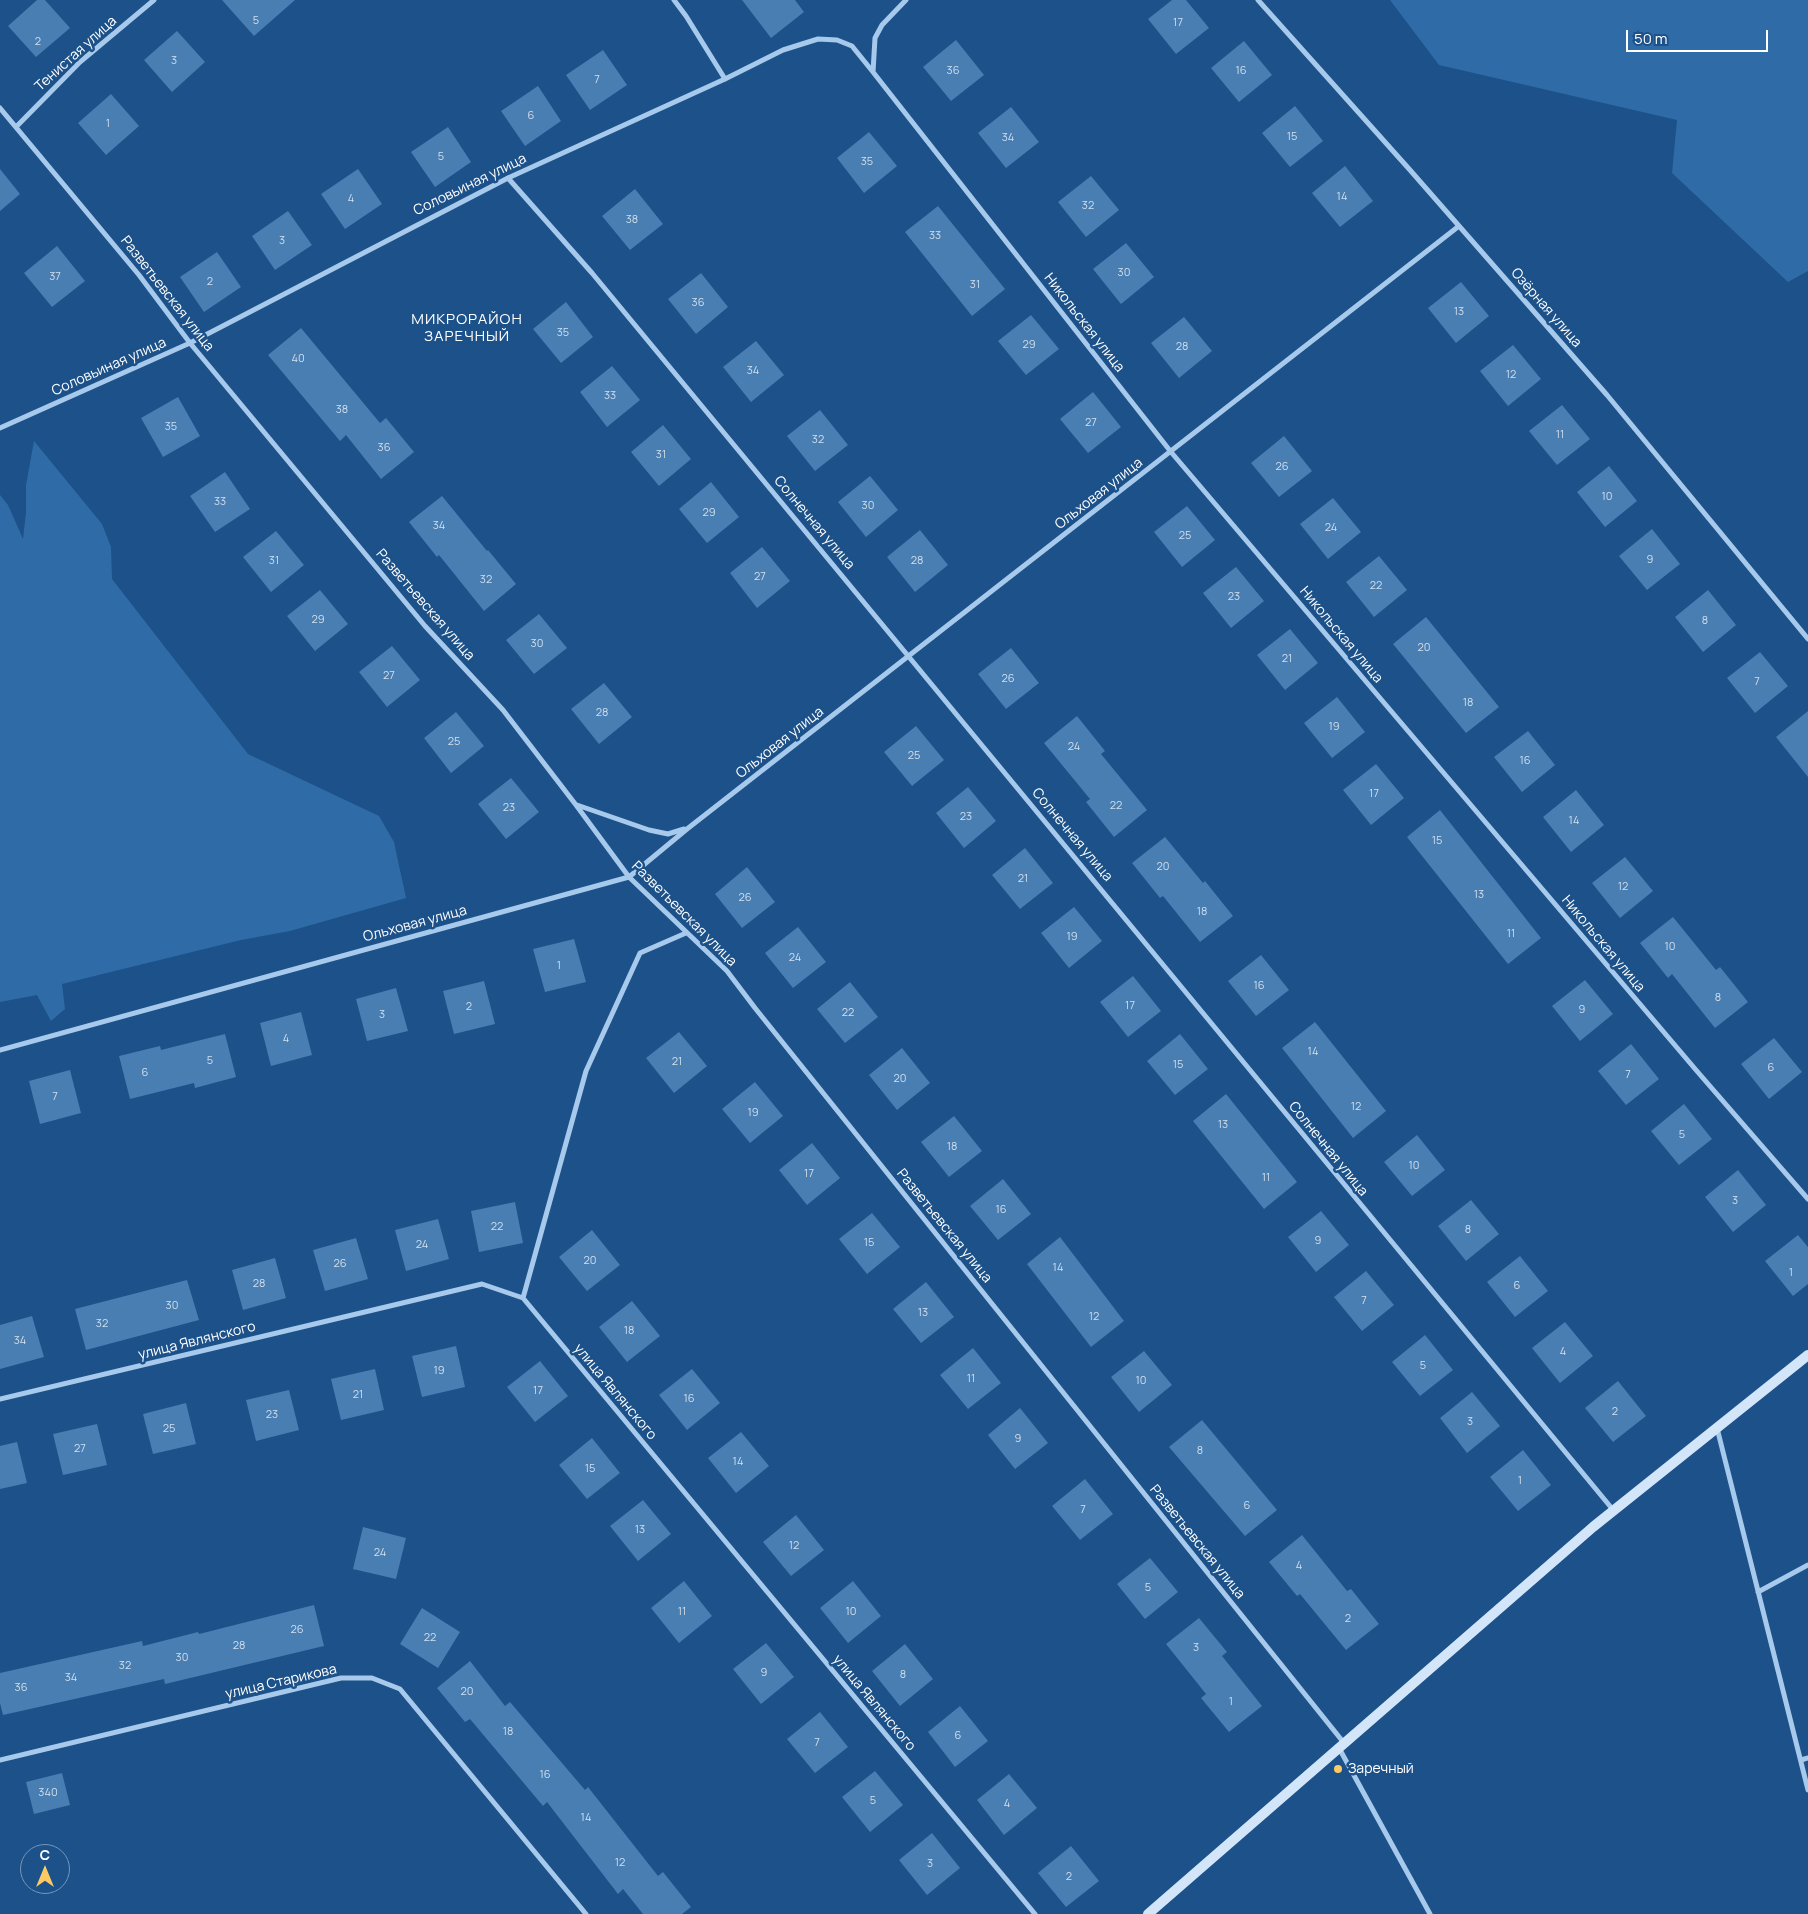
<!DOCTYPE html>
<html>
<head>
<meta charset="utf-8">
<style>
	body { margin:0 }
	#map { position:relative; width:1808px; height:1914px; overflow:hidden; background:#1c5189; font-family:Manrope,sans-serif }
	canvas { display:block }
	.north { position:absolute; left:20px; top:1844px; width:50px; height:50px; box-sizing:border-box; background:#1c5189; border:1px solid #7797b8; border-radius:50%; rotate:0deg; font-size:14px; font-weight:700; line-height:20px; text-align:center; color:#fff }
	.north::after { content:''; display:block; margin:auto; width:18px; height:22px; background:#fcc964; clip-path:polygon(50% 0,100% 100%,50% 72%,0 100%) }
	.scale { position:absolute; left:1626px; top:30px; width:142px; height:22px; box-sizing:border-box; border:2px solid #fff; border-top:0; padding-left:6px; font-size:15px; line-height:18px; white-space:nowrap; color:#fff; -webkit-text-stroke:4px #1c5189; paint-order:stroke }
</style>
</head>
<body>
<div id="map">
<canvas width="1808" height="1914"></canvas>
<div class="north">С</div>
<div class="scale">50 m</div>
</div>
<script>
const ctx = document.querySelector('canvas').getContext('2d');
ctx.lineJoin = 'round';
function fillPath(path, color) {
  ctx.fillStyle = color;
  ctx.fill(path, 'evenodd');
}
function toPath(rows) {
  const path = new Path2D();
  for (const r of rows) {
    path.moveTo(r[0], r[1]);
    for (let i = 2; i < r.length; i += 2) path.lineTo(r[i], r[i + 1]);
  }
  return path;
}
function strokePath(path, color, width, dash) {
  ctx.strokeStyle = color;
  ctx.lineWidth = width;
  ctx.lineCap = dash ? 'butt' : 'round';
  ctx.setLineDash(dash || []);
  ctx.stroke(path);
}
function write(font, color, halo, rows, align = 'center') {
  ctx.font = font + ' Manrope,sans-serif';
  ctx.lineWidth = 5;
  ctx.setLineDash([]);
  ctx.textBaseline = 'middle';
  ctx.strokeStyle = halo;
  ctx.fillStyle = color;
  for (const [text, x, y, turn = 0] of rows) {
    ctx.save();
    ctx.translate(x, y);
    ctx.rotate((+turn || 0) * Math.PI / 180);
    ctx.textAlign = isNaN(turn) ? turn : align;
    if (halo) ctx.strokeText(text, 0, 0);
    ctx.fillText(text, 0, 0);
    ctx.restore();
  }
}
fillPath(toPath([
	[1390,0,1808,0,1808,271,1788,282,1672,173,1677,120,1439,65],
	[34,441,102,524,111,547,112,579,248,754,379,816,394,842,406,898,290,931,241,940,62,984,65,1009,51,1021,37,995,0,1002,0,495,8,505,23,539,26,513,26,485]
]), '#2f6ca7');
fillPath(toPath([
	[37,0,45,0,70,28,36,57,8,26],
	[222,0,295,0,254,36],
	[742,0,795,0,804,12,771,38],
	[1172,0,1186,0,1209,28,1176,54,1148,19],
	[177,31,205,62,172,92,144,60],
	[956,40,984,75,951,101,923,67],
	[1244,41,1272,75,1239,102,1211,68],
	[603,50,627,85,590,110,566,75],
	[538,86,561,121,525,146,501,111],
	[111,94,139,126,106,155,78,123],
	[1295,106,1323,141,1290,167,1262,133],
	[1011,107,1039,142,1006,168,978,133],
	[448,127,471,162,435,187,411,152],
	[869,132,897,166,864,193,837,158],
	[1345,166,1373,201,1340,227,1312,193],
	[0,169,20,194,0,211],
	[358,169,382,204,345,229,321,194],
	[1091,176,1119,210,1086,237,1058,202],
	[635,189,663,224,630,250,602,216],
	[938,206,1005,289,972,316,905,232],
	[288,211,312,245,275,270,252,236],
	[1126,243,1154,277,1121,304,1093,269],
	[57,246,85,281,52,307,24,273],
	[217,252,241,287,204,312,180,277],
	[701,273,728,307,696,334,668,299],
	[1461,282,1489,316,1456,343,1428,308],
	[566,302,593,337,561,363,533,329],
	[1031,315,1059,349,1026,375,998,341],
	[1184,317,1212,351,1179,378,1151,343],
	[301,328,380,423,386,418,414,452,381,479,346,435,340,441,268,355],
	[756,341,784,375,751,402,723,367],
	[1513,345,1541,379,1508,406,1480,371],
	[612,366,640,400,607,427,580,392],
	[1093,392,1121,427,1088,453,1060,419],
	[178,397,200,436,163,457,141,418],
	[1562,405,1590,439,1557,465,1529,431],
	[820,410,848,445,815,471,787,436],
	[663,425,691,459,659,486,631,452],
	[1284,436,1312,471,1279,497,1251,463],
	[1609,466,1637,501,1605,527,1577,492],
	[225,472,250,509,215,532,190,496],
	[870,476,898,510,866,537,838,502],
	[711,482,739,517,707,543,679,509],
	[442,496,487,551,488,550,516,584,484,611,439,555,437,557,409,522],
	[1333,498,1361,532,1328,559,1300,524],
	[1187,506,1215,540,1182,567,1154,532],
	[1652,529,1680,564,1647,590,1619,556],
	[920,530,948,565,915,592,887,557],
	[276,531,304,565,271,592,243,557],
	[762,547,790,581,757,608,730,573],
	[1379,556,1407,590,1374,617,1346,582],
	[1236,567,1264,601,1231,628,1203,593],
	[320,590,348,624,315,651,287,616],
	[1708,590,1736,625,1703,652,1675,617],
	[539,614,567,648,534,674,506,640],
	[1426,617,1499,707,1466,733,1393,644],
	[1290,629,1318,663,1285,690,1257,655],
	[392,646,420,680,387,707,359,672],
	[1011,648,1039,683,1006,709,978,674],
	[1760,652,1788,686,1755,713,1727,678],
	[604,683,632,717,599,744,571,709],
	[1337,697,1365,732,1332,758,1304,723],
	[1808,711,1808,777,1776,737],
	[456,712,484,746,451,773,424,738],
	[1077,716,1105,751,1101,754,1147,810,1114,837,1086,802,1090,799,1044,743],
	[916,726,944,760,912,786,884,752],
	[1528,731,1555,765,1522,792,1494,757],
	[1376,764,1404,798,1371,825,1343,790],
	[511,778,539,812,506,839,478,804],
	[968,787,996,821,964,848,936,813],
	[1576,790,1604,825,1571,852,1543,817],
	[1440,810,1541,938,1508,964,1407,837],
	[1165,837,1203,883,1205,881,1233,916,1200,942,1163,896,1160,898,1132,863],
	[1025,848,1053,883,1020,909,992,875],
	[1625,857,1653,891,1620,918,1592,883],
	[747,867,775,902,742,928,715,894],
	[1074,907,1102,941,1069,968,1041,933],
	[1673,917,1716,970,1720,967,1748,1002,1715,1028,1672,974,1668,978,1640,943],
	[798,927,826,962,793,988,765,953],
	[574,939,586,982,545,992,533,949],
	[1261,955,1289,990,1256,1016,1228,981],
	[1133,976,1161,1011,1128,1037,1100,1002],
	[1585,980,1613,1014,1580,1041,1552,1006],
	[484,981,495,1024,454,1034,443,991],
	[850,982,878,1017,845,1043,817,1009],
	[396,988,408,1031,367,1041,356,999],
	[301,1012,312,1055,271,1066,260,1023],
	[1315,1022,1386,1111,1353,1138,1282,1048],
	[679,1032,707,1066,674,1093,646,1058],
	[225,1034,236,1077,195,1088,194,1083,130,1099,119,1056,160,1046,161,1050],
	[1180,1034,1208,1069,1175,1095,1147,1061],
	[1774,1038,1802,1072,1769,1099,1741,1064],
	[1631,1044,1659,1079,1626,1105,1598,1071],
	[902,1048,930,1083,897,1110,869,1075],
	[70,1070,81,1113,40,1124,29,1081],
	[755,1082,783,1116,750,1143,722,1109],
	[1226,1094,1297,1182,1264,1209,1193,1121],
	[1684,1104,1712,1139,1679,1165,1651,1131],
	[954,1116,982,1151,949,1177,921,1142],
	[1417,1135,1445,1170,1412,1196,1384,1162],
	[812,1143,840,1178,807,1205,779,1170],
	[1738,1170,1766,1205,1733,1232,1705,1197],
	[1003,1179,1031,1214,998,1240,970,1206],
	[1471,1200,1499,1234,1466,1261,1438,1226],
	[515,1202,523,1243,479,1252,471,1211],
	[1321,1211,1349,1245,1316,1272,1288,1237],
	[872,1213,900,1247,867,1274,839,1239],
	[438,1219,449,1259,406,1271,395,1230],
	[592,1230,620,1265,587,1291,559,1257],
	[1798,1235,1808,1247,1808,1284,1793,1296,1765,1261],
	[1060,1237,1124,1321,1091,1347,1027,1264],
	[356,1238,368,1279,325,1291,313,1250],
	[1520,1256,1548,1291,1515,1317,1487,1282],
	[275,1258,286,1298,243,1310,232,1270],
	[1366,1271,1394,1305,1362,1331,1334,1297],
	[187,1280,199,1320,86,1350,75,1309],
	[926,1282,954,1317,921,1343,893,1309],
	[632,1301,660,1336,627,1362,599,1327],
	[32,1316,44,1357,0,1369,0,1325],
	[1565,1322,1593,1356,1560,1383,1532,1348],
	[1425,1335,1453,1370,1420,1396,1392,1362],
	[456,1346,465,1387,422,1397,412,1356],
	[973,1348,1001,1383,968,1409,940,1375],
	[1144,1351,1172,1385,1139,1412,1111,1377],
	[540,1361,568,1396,535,1422,507,1387],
	[375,1369,384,1410,341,1420,331,1379],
	[692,1369,720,1403,687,1430,659,1395],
	[1618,1381,1646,1416,1613,1442,1585,1408],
	[289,1390,299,1430,256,1441,246,1400],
	[1472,1392,1500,1426,1467,1453,1440,1418],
	[186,1403,196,1444,153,1454,143,1414],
	[1020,1408,1048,1443,1015,1469,988,1435],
	[1202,1420,1277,1510,1245,1536,1169,1447],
	[97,1424,107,1465,63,1475,53,1434],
	[741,1432,769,1466,736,1493,708,1458],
	[592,1438,620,1473,587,1499,559,1465],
	[17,1442,27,1483,0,1489,0,1446],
	[1523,1450,1551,1485,1518,1511,1490,1477],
	[1085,1479,1113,1514,1080,1540,1052,1506],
	[643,1500,671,1534,638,1561,610,1526],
	[796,1515,824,1550,791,1576,763,1542],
	[363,1527,406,1538,396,1579,353,1569],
	[1302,1535,1347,1591,1351,1589,1379,1624,1346,1650,1300,1594,1297,1596,1269,1562],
	[1150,1558,1178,1592,1145,1619,1117,1584],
	[684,1581,712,1616,679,1643,651,1608],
	[853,1581,881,1616,848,1643,820,1608],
	[314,1605,324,1646,165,1684,164,1679,3,1715,0,1703,0,1673,142,1641,143,1646,198,1632,199,1634],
	[422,1608,460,1632,438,1668,400,1644],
	[1199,1618,1227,1652,1222,1656,1262,1706,1229,1732,1201,1698,1206,1694,1166,1644],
	[766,1643,794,1677,761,1704,733,1669],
	[905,1644,933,1679,900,1706,872,1671],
	[470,1661,505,1706,510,1702,585,1790,588,1787,658,1876,663,1872,691,1907,682,1914,643,1914,623,1889,618,1894,547,1802,543,1806,470,1719,465,1722,437,1688],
	[960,1706,988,1741,955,1767,928,1732],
	[820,1712,848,1747,815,1773,787,1739],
	[875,1771,903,1805,870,1832,842,1797],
	[62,1773,70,1805,34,1814,26,1782],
	[1009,1774,1037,1808,1004,1835,977,1800],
	[932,1833,960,1868,927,1895,899,1860],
	[1071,1846,1099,1881,1066,1907,1038,1873]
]), '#497eb3');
strokePath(toPath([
	[674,0,686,16,725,79],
	[1258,0,1410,170,1607,395,1808,639],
	[873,72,1171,452,1696,1070,1808,1199],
	[0,108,139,275,190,343,425,626,503,710,576,805,629,877,727,971,755,1008,1344,1743],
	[16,127,80,62,154,0],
	[508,178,592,273,1614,1511],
	[0,428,190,343,508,178,725,79,783,50,818,39,837,40,852,46,873,72,875,38,882,25,906,0],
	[577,805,649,830,668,834,684,829],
	[0,1050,629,877,687,829,1459,226],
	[523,1298,586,1071,640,953,686,933],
	[0,1399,482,1284,523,1298,1035,1914],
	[1717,1428,1808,1790],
	[1758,1592,1808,1565],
	[1339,1748,1430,1914],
	[0,1760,341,1678,372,1678,400,1689,586,1914],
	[1801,1760,1808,1758]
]), '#a6c9ec', 5);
strokePath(toPath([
	[1148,1914,1593,1527,1808,1355]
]), '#d2e5f9', 10);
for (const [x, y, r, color] of [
	[1338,1769,5,"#fcc964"]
]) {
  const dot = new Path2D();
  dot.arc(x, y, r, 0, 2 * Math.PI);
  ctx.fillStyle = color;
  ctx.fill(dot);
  strokePath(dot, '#1c5189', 2);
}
write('11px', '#d2dfec', null, [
	["5",256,21],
	["17",1178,23],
	["2",38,42],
	["3",174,61],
	["36",953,71],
	["16",1241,71],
	["7",597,80],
	["6",531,116],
	["1",108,124],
	["15",1292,137],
	["34",1008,138],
	["5",441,157],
	["35",867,162],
	["14",1342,197],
	["4",351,199],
	["32",1088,206],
	["38",632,220],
	["33",935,236],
	["3",282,241],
	["30",1124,273],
	["37",55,277],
	["2",210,282],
	["31",975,285],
	["36",698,303],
	["13",1459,312],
	["35",563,333],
	["29",1029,345],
	["28",1182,347],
	["40",298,359],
	["34",753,371],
	["12",1511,375],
	["33",610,396],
	["38",342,410],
	["27",1091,423],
	["35",171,427],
	["11",1560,435],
	["32",818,440],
	["36",384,448],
	["31",661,455],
	["26",1282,467],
	["10",1607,497],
	["33",220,502],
	["30",868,506],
	["29",709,513],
	["34",439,526],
	["24",1331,528],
	["25",1185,536],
	["9",1650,560],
	["31",274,561],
	["28",917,561],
	["27",760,577],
	["32",486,580],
	["22",1376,586],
	["23",1234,597],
	["29",318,620],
	["8",1705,621],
	["30",537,644],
	["20",1424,648],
	["21",1287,659],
	["27",389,676],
	["26",1008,679],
	["7",1757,682],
	["18",1468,703],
	["28",602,713],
	["19",1334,727],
	["25",454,742],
	["24",1074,747],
	["25",914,756],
	["16",1525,761],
	["17",1374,794],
	["22",1116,806],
	["23",509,808],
	["23",966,817],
	["14",1574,821],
	["15",1437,841],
	["20",1163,867],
	["21",1023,879],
	["12",1623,887],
	["13",1479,895],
	["26",745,898],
	["18",1202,912],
	["11",1511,934],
	["19",1072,937],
	["10",1670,947],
	["24",795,958],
	["1",559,966],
	["16",1259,986],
	["8",1718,998],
	["17",1130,1006],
	["2",469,1007],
	["9",1582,1010],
	["22",848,1013],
	["3",382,1015],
	["4",286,1039],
	["14",1313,1052],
	["5",210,1061],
	["21",677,1062],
	["15",1178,1065],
	["6",1771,1068],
	["6",145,1073],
	["7",1628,1075],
	["20",900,1079],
	["7",55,1097],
	["12",1356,1107],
	["19",753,1113],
	["13",1223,1125],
	["5",1682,1135],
	["18",952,1147],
	["10",1414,1166],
	["17",809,1174],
	["11",1266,1178],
	["3",1735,1201],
	["16",1001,1210],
	["22",497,1227],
	["8",1468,1230],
	["9",1318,1241],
	["15",869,1243],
	["24",422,1245],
	["20",590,1261],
	["26",340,1264],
	["14",1058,1268],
	["1",1791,1273],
	["28",259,1284],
	["6",1517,1286],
	["7",1364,1301],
	["30",172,1306],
	["13",923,1313],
	["12",1094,1317],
	["32",102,1324],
	["18",629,1331],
	["34",20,1341],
	["4",1563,1352],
	["5",1423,1366],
	["19",439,1371],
	["11",971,1379],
	["10",1141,1381],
	["17",538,1391],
	["21",358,1395],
	["16",689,1399],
	["2",1615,1412],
	["23",272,1415],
	["3",1470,1422],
	["25",169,1429],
	["9",1018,1439],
	["27",80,1449],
	["8",1200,1451],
	["14",738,1462],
	["15",590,1469],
	["1",1520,1481],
	["6",1247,1506],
	["7",1083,1510],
	["13",640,1530],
	["12",794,1546],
	["24",380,1553],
	["4",1299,1566],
	["5",1148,1588],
	["11",682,1612],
	["10",851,1612],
	["2",1348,1619],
	["26",297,1630],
	["22",430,1638],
	["28",239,1646],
	["3",1196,1648],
	["30",182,1658],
	["32",125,1666],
	["9",764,1673],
	["8",903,1675],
	["34",71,1678],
	["36",21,1688],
	["20",467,1692],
	["1",1231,1702],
	["18",508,1732],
	["6",958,1736],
	["7",817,1743],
	["16",545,1775],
	["340",48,1793],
	["5",873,1801],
	["4",1007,1804],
	["14",586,1818],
	["12",620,1863],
	["3",930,1864],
	["2",1069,1877]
]);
write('14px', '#fff', '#1c5189', [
	["Тенистая улица",76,54,-42],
	["Соловьиная улица",470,185,-26],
	["Разветьевская улица",167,294,52],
	["Озёрная улица",1546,308,49],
	["Никольская улица",1084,323,52],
	["Соловьиная улица",109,367,-24],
	["Ольховая улица",1099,494,-38],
	["Солнечная улица",814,523,50],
	["Разветьевская улица",425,605,49],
	["Никольская улица",1341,635,50],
	["Ольховая улица",780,743,-38],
	["Солнечная улица",1072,835,50],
	["Разветьевская улица",684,914,45],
	["Ольховая улица",415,924,-15],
	["Никольская улица",1603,944,50],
	["Солнечная улица",1328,1149,51],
	["Разветьевская улица",944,1226,51],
	["улица Являнского",197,1341,-14],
	["улица Являнского",615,1392,50],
	["Разветьевская улица",1197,1542,51],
	["улица Старикова",281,1682,-13],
	["улица Являнского",874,1703,50]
]);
write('14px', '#fff', '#1c5189', [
	["Заречный",1348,1769]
], 'left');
ctx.letterSpacing = '1px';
write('15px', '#fff', '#1c5189', [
	["МИКРОРАЙОН",467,320],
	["ЗАРЕЧНЫЙ",467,337]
]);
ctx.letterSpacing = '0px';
</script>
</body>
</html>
